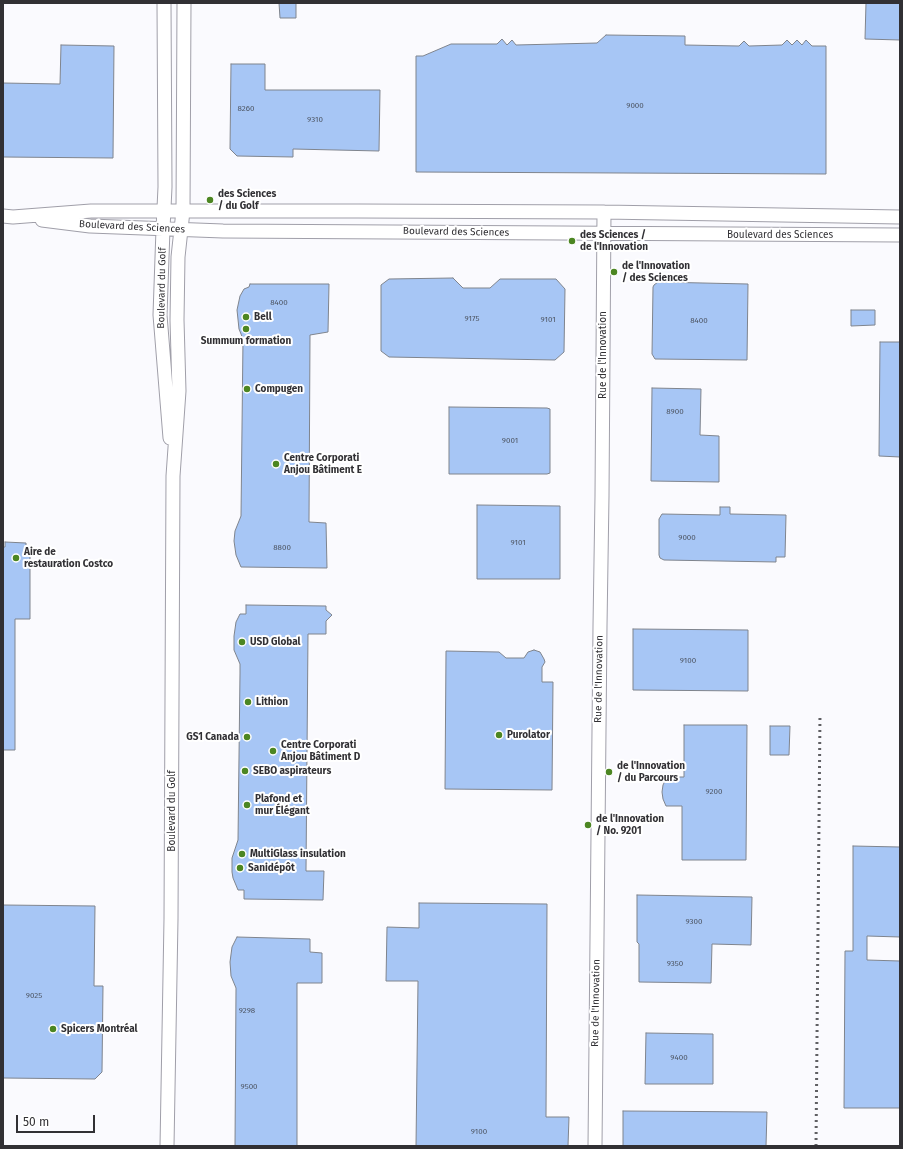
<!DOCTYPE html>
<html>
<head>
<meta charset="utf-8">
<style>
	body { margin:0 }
	#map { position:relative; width:903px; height:1149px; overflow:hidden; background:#fafafe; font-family:"Fira Sans",sans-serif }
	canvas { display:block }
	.frame { position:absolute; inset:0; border:4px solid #313034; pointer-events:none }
	.scale { position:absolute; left:16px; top:1115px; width:79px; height:18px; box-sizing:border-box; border:2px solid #313034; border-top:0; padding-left:5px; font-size:12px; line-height:14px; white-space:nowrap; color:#313034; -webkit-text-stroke:3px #fff; paint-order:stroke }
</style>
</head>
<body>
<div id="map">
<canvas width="903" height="1149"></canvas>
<div class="frame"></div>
<div class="scale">50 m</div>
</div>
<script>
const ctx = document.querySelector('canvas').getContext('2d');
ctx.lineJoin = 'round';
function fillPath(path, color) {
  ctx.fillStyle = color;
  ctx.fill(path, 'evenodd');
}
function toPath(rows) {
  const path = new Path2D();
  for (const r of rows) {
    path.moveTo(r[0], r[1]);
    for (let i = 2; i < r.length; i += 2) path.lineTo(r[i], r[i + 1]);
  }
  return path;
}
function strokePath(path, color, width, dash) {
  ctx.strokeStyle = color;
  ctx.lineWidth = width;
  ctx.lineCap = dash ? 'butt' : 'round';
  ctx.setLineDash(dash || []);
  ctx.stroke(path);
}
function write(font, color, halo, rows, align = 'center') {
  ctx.font = font + ' "Fira Sans",sans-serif';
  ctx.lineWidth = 4;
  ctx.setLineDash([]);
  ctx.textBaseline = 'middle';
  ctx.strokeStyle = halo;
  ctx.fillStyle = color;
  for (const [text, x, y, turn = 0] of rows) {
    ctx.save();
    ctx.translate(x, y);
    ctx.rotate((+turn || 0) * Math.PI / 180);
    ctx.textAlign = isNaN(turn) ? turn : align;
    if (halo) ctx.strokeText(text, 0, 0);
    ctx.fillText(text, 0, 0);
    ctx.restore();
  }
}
const building = toPath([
	[279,3,296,3,296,18,280,18,279,3],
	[866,3,900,3,900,40,865,39,866,3],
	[606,35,685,36,685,45,739,46,744,41,749,46,782,45,787,40,792,45,797,40,802,45,806,40,812,46,826,46,826,174,416,172,416,56,423,56,451,44,497,44,502,39,507,45,512,40,516,45,597,43,606,35],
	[61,45,114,46,113,158,3,157,3,83,60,84,61,45],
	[231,64,265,64,265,90,380,90,379,151,293,149,293,157,237,156,230,149,231,64],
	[453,278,463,288,490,288,500,279,556,279,565,289,564,352,555,360,389,357,381,351,381,285,389,279,453,278],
	[658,282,748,284,747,360,655,359,652,354,653,287,654,285,658,282],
	[250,284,329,284,328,332,310,335,309,522,326,523,327,568,241,567,236,555,234,541,235,531,241,516,243,339,239,329,237,310,240,296,244,289,249,287,250,284],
	[851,310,875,310,875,325,851,326,851,310],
	[880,342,900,342,900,457,879,456,880,342],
	[652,388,701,389,700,435,719,436,719,482,651,481,652,388],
	[449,407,547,408,550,409,550,473,547,474,449,474,449,407],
	[477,505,560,506,560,579,477,579,477,505],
	[720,507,730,507,730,514,786,515,785,557,776,557,776,562,664,560,660,558,659,555,659,519,662,514,720,515,720,507],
	[5,542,26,543,26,547,30,547,30,619,15,619,15,750,3,750,3,547,5,547,5,542],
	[246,605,326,606,326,610,332,615,326,621,326,634,308,634,306,871,324,871,323,900,244,899,244,890,238,890,233,878,232,872,232,858,238,840,240,673,240,664,234,650,234,636,236,622,240,614,246,614,246,605],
	[633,629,748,630,748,691,633,690,633,629],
	[534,650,540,652,544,659,545,662,542,667,542,682,553,682,552,790,445,789,446,651,499,652,506,658,524,658,528,652,534,650],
	[684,725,747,725,746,860,682,860,682,806,666,806,663,799,662,792,663,785,667,777,684,777,684,725],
	[770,726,790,726,789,755,770,755,770,726],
	[853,846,900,847,900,937,867,936,867,960,900,961,900,1108,844,1108,845,951,853,951,853,846],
	[637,895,752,897,751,945,712,944,711,983,639,982,639,944,637,942,637,895],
	[419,903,547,904,546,1117,569,1117,568,1146,416,1146,418,981,386,981,387,927,419,928,419,903],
	[3,905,95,906,94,986,103,986,102,1072,95,1079,3,1078,3,905],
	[237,937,310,939,310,952,322,953,322,983,297,983,297,1146,235,1146,236,988,231,976,230,962,232,947,237,937],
	[646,1033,713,1034,713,1084,645,1084,646,1033],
	[623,1111,767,1112,766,1146,623,1146,623,1111]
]);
fillPath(building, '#a7c6f5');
strokePath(building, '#7f848d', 1);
const minor = toPath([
	[164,3,165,187,163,229,160,315,170,438],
	[3,216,13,217,91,211,358,211,604,212,900,217],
	[42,220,90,226,223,231,900,235],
	[167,1146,171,919,173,476,179,391,177,320,178,257,183,211,184,3],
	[595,1146,600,626,602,496,604,212]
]);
strokePath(minor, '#a09fa9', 15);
strokePath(minor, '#fff', 13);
strokePath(toPath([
	[816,1146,820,714]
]), '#5f5f63', 3, [2, 4]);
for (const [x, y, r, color] of [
	[210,200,4,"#4c8622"],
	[572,241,4,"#4c8622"],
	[614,272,4,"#4c8622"],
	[246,317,4,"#4c8622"],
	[246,329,4,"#4c8622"],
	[247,389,4,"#4c8622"],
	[276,464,4,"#4c8622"],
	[16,558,4,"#4c8622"],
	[242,642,4,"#4c8622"],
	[248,702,4,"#4c8622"],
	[499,735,4,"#4c8622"],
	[247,737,4,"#4c8622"],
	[273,751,4,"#4c8622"],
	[245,771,4,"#4c8622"],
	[609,772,4,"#4c8622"],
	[247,805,4,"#4c8622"],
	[588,825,4,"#4c8622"],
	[242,854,4,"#4c8622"],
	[240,868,4,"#4c8622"],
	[53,1029,4,"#4c8622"]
]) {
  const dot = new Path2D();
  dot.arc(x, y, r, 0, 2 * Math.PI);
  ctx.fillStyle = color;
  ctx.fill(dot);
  strokePath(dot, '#fff', 1.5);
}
write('8px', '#4e5664', null, [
	["9000",635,106],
	["8260",246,109],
	["9310",315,120],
	["8400",279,303],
	["9175",472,319],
	["9101",548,320],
	["8400",699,321],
	["8900",675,412],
	["9001",510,441],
	["9000",687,538],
	["9101",518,543],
	["8800",282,548],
	["9100",688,661],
	["9200",714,792],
	["9300",694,922],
	["9350",675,964],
	["9025",34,996],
	["9298",247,1011],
	["9400",679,1058],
	["9500",249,1087],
	["9100",479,1132]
]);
write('bold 10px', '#313034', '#fff', [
	["des Sciences",218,194],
	["/ du Golf",218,206],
	["des Sciences /",580,235],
	["de l'Innovation",580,247],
	["de l'Innovation",622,266],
	["/ des Sciences",622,278],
	["Bell",254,317],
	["Summum formation",246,341,"center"],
	["Compugen",255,389],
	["Centre Corporati",284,458],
	["Anjou Bâtiment E",284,470],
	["Aire de",24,552],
	["restauration Costco",24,564],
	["USD Global",250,642],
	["Lithion",256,702],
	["Purolator",507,735],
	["GS1 Canada",239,737,"right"],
	["Centre Corporati",281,745],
	["Anjou Bâtiment D",281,757],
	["de l'Innovation",617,766],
	["/ du Parcours",617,778],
	["SEBO aspirateurs",253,771],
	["Plafond et",255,799],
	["mur Élégant",255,811],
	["de l'Innovation",596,819],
	["/ No. 9201",596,831],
	["MultiGlass insulation",250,854],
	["Sanidépôt",248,868],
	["Spicers Montréal",61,1029]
], 'left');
write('10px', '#313034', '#fff', [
	["Boulevard des Sciences",132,227,3],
	["Boulevard des Sciences",456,232,1],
	["Boulevard des Sciences",780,235],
	["Boulevard du Golf",162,288,-89],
	["Rue de l'Innovation",603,355,-90],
	["Rue de l'Innovation",599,679,-89],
	["Boulevard du Golf",172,811,-90],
	["Rue de l'Innovation",596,1003,-89]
]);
</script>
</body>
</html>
